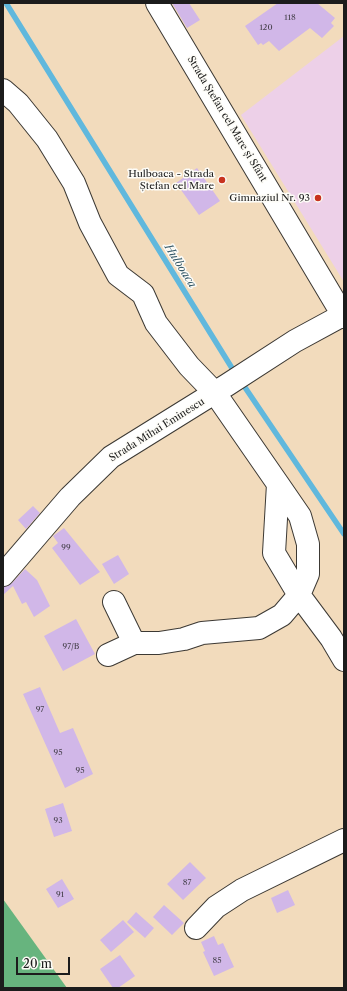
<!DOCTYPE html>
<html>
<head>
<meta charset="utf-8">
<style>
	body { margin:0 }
	#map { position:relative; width:347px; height:991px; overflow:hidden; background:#f2dbbc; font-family:"Libre Caslon Text",serif }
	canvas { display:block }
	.frame { position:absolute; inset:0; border:4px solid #1c1c1c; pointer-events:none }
	.scale { position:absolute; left:16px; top:957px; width:54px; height:18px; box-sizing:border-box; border:2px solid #1c1c1c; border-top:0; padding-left:5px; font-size:12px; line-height:14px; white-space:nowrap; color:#1c1c1c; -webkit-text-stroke:3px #fdfcf7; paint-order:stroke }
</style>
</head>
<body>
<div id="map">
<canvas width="347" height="991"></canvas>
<div class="frame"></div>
<div class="scale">20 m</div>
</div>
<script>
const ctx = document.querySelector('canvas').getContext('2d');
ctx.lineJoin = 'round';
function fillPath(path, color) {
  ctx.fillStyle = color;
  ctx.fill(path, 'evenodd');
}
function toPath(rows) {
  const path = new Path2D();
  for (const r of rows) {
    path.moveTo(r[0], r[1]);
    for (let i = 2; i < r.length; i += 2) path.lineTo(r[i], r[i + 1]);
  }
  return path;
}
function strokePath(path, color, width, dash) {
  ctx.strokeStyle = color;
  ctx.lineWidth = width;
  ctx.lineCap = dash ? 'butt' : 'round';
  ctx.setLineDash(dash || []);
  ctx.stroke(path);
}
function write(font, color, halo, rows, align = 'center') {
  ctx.font = font + ' "Libre Caslon Text",serif';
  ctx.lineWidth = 3;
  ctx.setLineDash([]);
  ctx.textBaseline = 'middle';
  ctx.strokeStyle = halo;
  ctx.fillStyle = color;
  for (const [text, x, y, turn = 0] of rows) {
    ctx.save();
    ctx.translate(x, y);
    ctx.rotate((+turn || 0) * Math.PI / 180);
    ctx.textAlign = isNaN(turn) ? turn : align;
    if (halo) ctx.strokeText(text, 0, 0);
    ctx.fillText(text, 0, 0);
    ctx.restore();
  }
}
fillPath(toPath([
	[344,36,344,282,241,115]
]), '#edd0e8');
fillPath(toPath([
	[3,899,67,988,3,988]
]), '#67b47e');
strokePath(toPath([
	[6,3,235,373],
	[240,380,344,534]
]), '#60b8dd', 5.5);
fillPath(toPath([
	[172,3,189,3,200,20,187,28],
	[278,3,317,3,335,18,331,23,334,26,322,38,310,28,279,51,269,41,263,45,261,43,258,45,245,26],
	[197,168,220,201,199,215,176,183],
	[33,506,40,513,26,529,18,520],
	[64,528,100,572,80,585,52,548,58,543,53,536],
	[118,555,129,574,114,584,102,564],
	[25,569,37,580,50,606,34,617,26,602,22,604,13,586,3,595,3,587,12,583],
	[76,619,95,654,63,671,44,636],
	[40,687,60,733,73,728,93,774,65,788,23,694],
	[63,803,72,831,54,837,45,809],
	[190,862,206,878,183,900,167,884],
	[62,879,74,899,58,908,46,889],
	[288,890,295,905,277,913,271,898],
	[164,905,184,923,172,935,153,917],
	[136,912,154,928,145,938,127,922],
	[123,920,134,932,111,952,100,940],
	[214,936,218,945,223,943,234,967,214,976,203,952,205,951,201,942],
	[120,955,135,976,118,988,113,988,100,969]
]), '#d1b7e8');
const minor = toPath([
	[157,3,344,317],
	[3,90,18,103,47,139,74,183,90,223,118,275,143,294,156,323,189,366,215,393,278,484,274,553,299,595,331,638,344,660],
	[3,575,70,497,111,457,227,385,295,341,343,315],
	[114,602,134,643],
	[108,655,134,643,159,643,184,639,202,633,259,628,282,615,299,595,308,574,308,544,300,516,278,484],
	[196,928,216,907,242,890,344,840]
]);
strokePath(minor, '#3c3934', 24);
strokePath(minor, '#fff', 22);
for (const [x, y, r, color] of [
	[222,180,4,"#c8321e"],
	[318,198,4,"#c8321e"]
]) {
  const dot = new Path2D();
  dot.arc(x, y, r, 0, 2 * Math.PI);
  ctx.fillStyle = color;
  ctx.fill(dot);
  strokePath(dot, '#fdfcf7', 1.5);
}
write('8px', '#49434f', null, [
	["118",290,18],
	["120",266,28],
	["99",66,548],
	["97/B",71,647],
	["97",40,710],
	["95",58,753],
	["95",80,771],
	["93",58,821],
	["87",187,883],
	["91",60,895],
	["85",217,961]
]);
write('10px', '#1c1c1c', '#fdfcf7', [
	["Strada Ștefan cel Mare și Sfânt",227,119,59],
	["Strada Mihai Eminescu",157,430,-32]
]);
write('10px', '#1c1c1c', '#fdfcf7', [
	["Hulboaca - Strada",214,174],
	["Ștefan cel Mare",214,186],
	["Gimnaziul Nr. 93",310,198]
], 'right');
write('italic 11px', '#375a69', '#fdfcf7', [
	["Hulboaca",180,266,58]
]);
</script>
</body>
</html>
